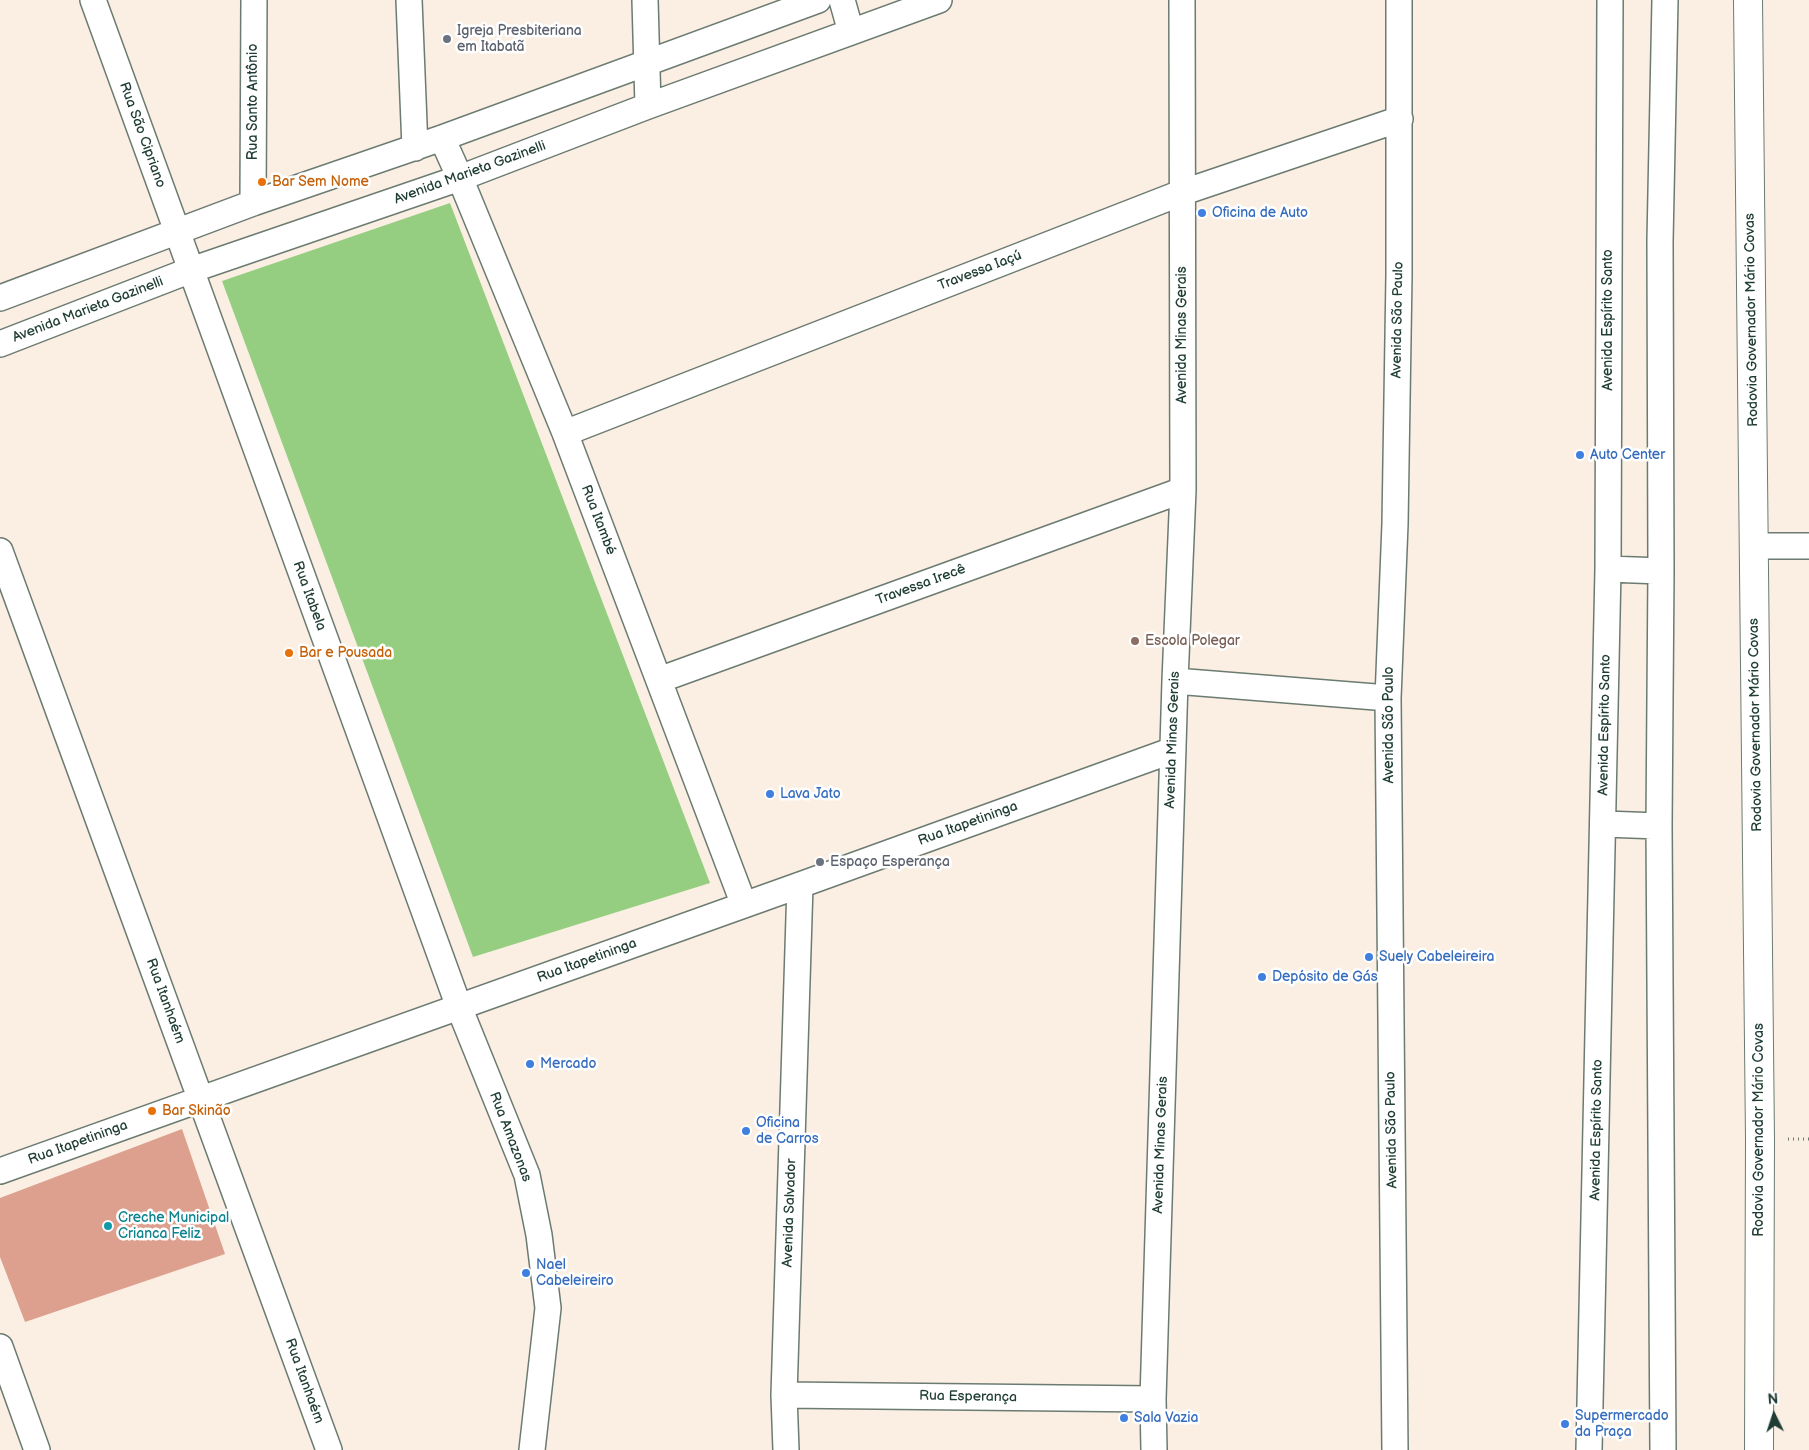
<!DOCTYPE html>
<html>
<head>
<meta charset="utf-8">
<style>
	body { margin:0 }
	#map { position:relative; width:1809px; height:1450px; overflow:hidden; background:#faefe2; font-family:"Balsamiq Sans",sans-serif }
	canvas { display:block }
	.north { position:absolute; left:1749px; top:1390px; width:50px; height:50px; -webkit-text-stroke:4px #fff; paint-order:stroke; rotate:356deg; font-size:14px; font-weight:700; line-height:20px; text-align:center; color:#1f3d34 }
	.north::after { content:''; display:block; margin:auto; width:18px; height:22px; background:#1f3d34; clip-path:polygon(50% 0,100% 100%,50% 72%,0 100%) }
</style>
</head>
<body>
<div id="map">
<canvas width="1809" height="1450"></canvas>
<div class="north">N</div>
</div>
<script>
const ctx = document.querySelector('canvas').getContext('2d');
ctx.lineJoin = 'round';
function fillPath(path, color) {
  ctx.fillStyle = color;
  ctx.fill(path, 'evenodd');
}
function toPath(rows) {
  const path = new Path2D();
  for (const r of rows) {
    path.moveTo(r[0], r[1]);
    for (let i = 2; i < r.length; i += 2) path.lineTo(r[i], r[i + 1]);
  }
  return path;
}
function strokePath(path, color, width, dash) {
  ctx.strokeStyle = color;
  ctx.lineWidth = width;
  ctx.lineCap = dash ? 'butt' : 'round';
  ctx.setLineDash(dash || []);
  ctx.stroke(path);
}
function write(font, color, halo, rows, align = 'center') {
  ctx.font = font + ' "Balsamiq Sans",sans-serif';
  ctx.lineWidth = 5;
  ctx.setLineDash([]);
  ctx.textBaseline = 'middle';
  ctx.strokeStyle = halo;
  ctx.fillStyle = color;
  for (const [text, x, y, turn = 0] of rows) {
    ctx.save();
    ctx.translate(x, y);
    ctx.rotate((+turn || 0) * Math.PI / 180);
    ctx.textAlign = isNaN(turn) ? turn : align;
    if (halo) ctx.strokeText(text, 0, 0);
    ctx.fillText(text, 0, 0);
    ctx.restore();
  }
}
fillPath(toPath([
	[450,203,710,883,473,957,222,281]
]), '#96ce81');
fillPath(toPath([
	[182,1129,225,1254,25,1322,0,1257,0,1198]
]), '#dd9f8e');
const minor = toPath([
	[93,0,459,1007,527,1175,539,1235,548,1308,532,1450],
	[409,0,415,148],
	[645,0,648,106],
	[842,0,851,32],
	[442,138,460,178,565,433,744,905],
	[253,203,254,0],
	[0,298,253,203,442,138,818,0],
	[0,344,191,270,460,178,648,106,939,0],
	[565,433,1181,193,1400,119],
	[1754,546,1809,546],
	[0,551,329,1450],
	[1608,569,1661,571],
	[659,680,1183,490],
	[1175,681,1388,698],
	[1604,824,1659,826],
	[0,1171,800,885,1173,750],
	[0,1347,37,1450],
	[784,1395,1153,1399],
	[786,1450,784,1395,800,885],
	[1154,1450,1153,1399,1175,681,1183,490,1182,0],
	[1395,1450,1388,698,1395,524,1399,275,1399,0],
	[1589,1450,1608,569,1610,0],
	[1663,1450,1659,826,1661,571,1660,241,1665,0]
]);
const trunk = toPath([
	[1748,0,1760,1139,1759,1450]
]);
strokePath(minor, '#6c7b71', 28);
strokePath(trunk, '#6c7b71', 30);
strokePath(toPath([
	[1788,1139,1809,1139]
]), '#6c7b71', 3, [1, 4]);
strokePath(minor, '#fff', 25);
strokePath(trunk, '#fff', 28);
for (const [x, y, r, color] of [
	[447,39,5,"#6b7280"],
	[262,182,5,"#e8710a"],
	[1202,213,5,"#3f7fe0"],
	[1580,455,5,"#3f7fe0"],
	[1135,641,5,"#8d6e63"],
	[289,653,5,"#e8710a"],
	[770,794,5,"#3f7fe0"],
	[820,862,5,"#6b7280"],
	[1369,957,5,"#3f7fe0"],
	[1262,977,5,"#3f7fe0"],
	[530,1064,5,"#3f7fe0"],
	[152,1111,5,"#e8710a"],
	[746,1131,5,"#3f7fe0"],
	[108,1226,5,"#0f9aa8"],
	[526,1273,5,"#3f7fe0"],
	[1124,1418,5,"#3f7fe0"],
	[1565,1424,5,"#3f7fe0"]
]) {
  const dot = new Path2D();
  dot.arc(x, y, r, 0, 2 * Math.PI);
  ctx.fillStyle = color;
  ctx.fill(dot);
  strokePath(dot, '#fff', 2);
}
write('14px', '#5b616d', '#fff', [
	["Igreja Presbiteriana",457,31],
	["em Itabatã",457,47],
	["Espaço Esperança",830,862]
], 'left');
write('14px', '#1f3d34', '#fff', [
	["Rua Santo Antônio",253,102,-90],
	["Rua São Cipriano",142,135,70],
	["Avenida Marieta Gazinelli",470,173,-20],
	["Travessa Iaçú",980,271,-21],
	["Avenida Marieta Gazinelli",88,310,-21],
	["Avenida São Paulo",1398,320,-89],
	["Avenida Espírito Santo",1608,320,-90],
	["Rodovia Governador Mário Covas",1752,320,-91],
	["Avenida Minas Gerais",1182,335,-90],
	["Rua Itambé",598,520,69],
	["Travessa Irecê",921,585,-20],
	["Rua Itabela",309,596,70],
	["Avenida São Paulo",1389,725,-90],
	["Avenida Espírito Santo",1605,725,-89],
	["Rodovia Governador Mário Covas",1756,725,-91],
	["Avenida Minas Gerais",1173,740,-88],
	["Rua Itapetininga",968,824,-20],
	["Rua Itapetininga",587,961,-20],
	["Rua Itanhaém",165,1001,70],
	["Avenida São Paulo",1392,1130,-91],
	["Avenida Espírito Santo",1597,1130,-89],
	["Rodovia Governador Mário Covas",1759,1130,-90],
	["Rua Amazonas",510,1137,69],
	["Rua Itapetininga",78,1143,-20],
	["Avenida Minas Gerais",1161,1145,-88],
	["Avenida Salvador",790,1213,-88],
	["Rua Itanhaém",304,1381,70],
	["Rua Esperança",968,1397,1]
]);
write('14px', '#c56008', '#fff', [
	["Bar Sem Nome",272,182],
	["Bar e Pousada",299,653],
	["Bar Skinão",162,1111]
], 'left');
write('14px', '#366cbe', '#fff', [
	["Oficina de Auto",1212,213],
	["Auto Center",1590,455],
	["Lava Jato",780,794],
	["Suely Cabeleireira",1379,957],
	["Depósito de Gás",1272,977],
	["Mercado",540,1064],
	["Oficina",756,1123],
	["de Carros",756,1139],
	["Nael",536,1265],
	["Cabeleireiro",536,1281],
	["Supermercado",1575,1416],
	["da Praça",1575,1432],
	["Sala Vazia",1134,1418]
], 'left');
write('14px', '#785e54', '#fff', [
	["Escola Polegar",1145,641]
], 'left');
write('14px', '#0d838f', '#fff', [
	["Creche Municipal",118,1218],
	["Crianca Feliz",118,1234]
], 'left');
</script>
</body>
</html>
